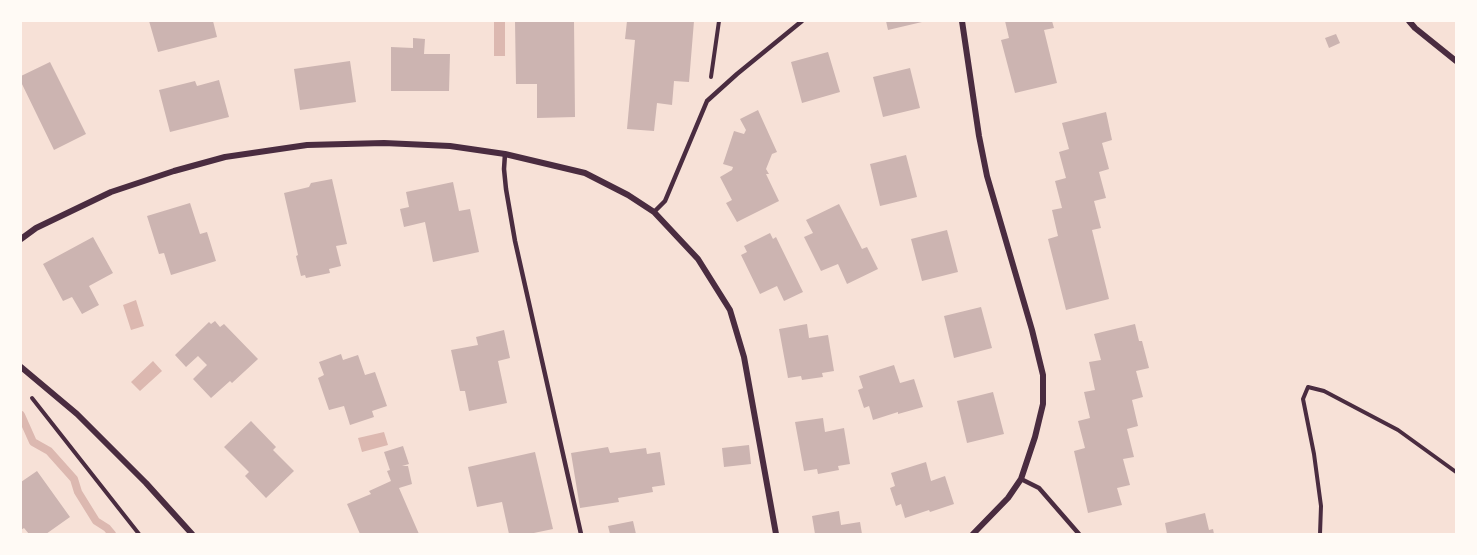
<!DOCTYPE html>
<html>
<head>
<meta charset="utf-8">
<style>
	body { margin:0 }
	#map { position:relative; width:1477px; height:555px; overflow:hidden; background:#f7e1d7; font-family:"Fira Sans",sans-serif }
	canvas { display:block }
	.frame { position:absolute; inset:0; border:22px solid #fffaf5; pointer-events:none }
</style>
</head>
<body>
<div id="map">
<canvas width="1477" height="555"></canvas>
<div class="frame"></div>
</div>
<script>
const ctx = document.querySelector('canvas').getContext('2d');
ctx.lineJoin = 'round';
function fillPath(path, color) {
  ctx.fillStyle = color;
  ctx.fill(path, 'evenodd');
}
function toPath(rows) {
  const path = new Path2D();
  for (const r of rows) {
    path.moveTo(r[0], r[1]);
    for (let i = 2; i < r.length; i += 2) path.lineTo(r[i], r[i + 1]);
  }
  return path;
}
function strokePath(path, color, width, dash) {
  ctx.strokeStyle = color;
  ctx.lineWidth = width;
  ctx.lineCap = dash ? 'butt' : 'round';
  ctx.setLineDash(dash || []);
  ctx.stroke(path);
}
fillPath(toPath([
	[494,21,505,21,505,56,494,56],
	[136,300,144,326,131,330,123,305],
	[153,361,162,371,140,391,131,382],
	[384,432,388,445,362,452,358,438]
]), '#dcb8b0');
strokePath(toPath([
	[21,415,33,442,49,451,74,479,78,492,96,521,107,528,112,534]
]), '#dcb8b0', 8);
fillPath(toPath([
	[149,21,213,21,217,37,158,52],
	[515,21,574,21,575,117,537,118,537,84,516,84],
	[627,21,694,21,689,82,674,81,672,105,657,103,654,131,627,129,635,40,625,39],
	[886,21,922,21,922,22,888,30],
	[1005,21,1052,21,1054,28,1044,30,1057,83,1015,93,1001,40,1009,38],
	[1336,34,1340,43,1329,48,1325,38],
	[413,38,425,39,424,54,450,54,449,91,391,91,391,47,413,48],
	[828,52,840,92,802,103,791,62],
	[350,61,356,102,300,110,294,69],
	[50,62,86,134,54,150,21,82,21,76],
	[910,68,920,108,883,117,873,77],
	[219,80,229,117,170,132,159,90,195,81,197,86],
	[758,110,777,152,772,154,766,169,769,174,766,174,779,201,737,222,726,203,732,200,720,177,732,170,733,167,723,164,734,131,744,134,746,130,740,119],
	[1106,112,1112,140,1102,143,1109,169,1099,172,1106,198,1094,201,1101,228,1092,230,1109,299,1066,310,1048,239,1058,236,1052,210,1062,208,1055,181,1066,178,1059,152,1069,149,1062,123],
	[906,155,917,197,880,206,870,164],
	[332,179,347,244,336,246,341,266,329,269,330,273,306,278,305,275,301,276,296,256,298,255,284,193,309,187,311,183],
	[453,182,459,211,470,209,479,252,433,262,425,222,404,227,400,209,409,207,406,192],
	[190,203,200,234,207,232,216,261,171,275,164,253,159,254,147,216],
	[839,204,862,249,867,247,878,269,847,284,838,264,821,271,804,237,813,233,806,220],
	[947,230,958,272,922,281,911,239],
	[770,233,773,239,776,237,803,292,784,301,777,286,760,294,741,255,747,252,744,246],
	[93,237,113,273,89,286,99,305,82,314,72,297,63,301,43,264],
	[981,307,992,348,954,358,944,316],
	[215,321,220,327,224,324,258,359,232,383,230,381,211,398,193,379,207,365,198,356,186,367,175,355,209,322,211,324],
	[807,324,809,338,828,335,834,371,822,373,823,377,802,380,801,376,788,378,779,329],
	[1135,324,1139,341,1142,341,1149,368,1136,371,1143,397,1132,400,1138,426,1127,429,1134,457,1123,459,1130,485,1117,488,1122,505,1088,513,1074,451,1085,448,1078,421,1090,418,1084,392,1095,390,1089,362,1101,360,1094,334],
	[504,330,510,358,498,361,507,403,469,411,465,391,460,391,451,350,478,345,476,337],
	[341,354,343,360,358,355,365,375,375,372,387,406,372,411,374,417,350,425,344,406,329,410,318,378,324,375,319,362],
	[894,365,900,383,914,379,923,407,898,414,898,412,873,420,869,406,864,408,858,390,863,388,859,376],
	[993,392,1004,434,967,443,957,401],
	[823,418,825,432,844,428,850,464,838,466,839,470,818,474,817,469,804,471,795,422],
	[251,421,276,447,273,450,294,471,266,498,245,476,249,472,224,447],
	[749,445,751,464,724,467,722,448],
	[403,446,409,464,402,466,408,466,412,484,399,488,419,534,360,534,347,504,371,494,369,491,391,481,387,471,390,470,384,452],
	[608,447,610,453,646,448,647,454,660,452,665,485,652,487,653,492,618,498,619,502,580,508,571,453],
	[535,452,553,529,529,534,509,534,502,502,477,507,468,467],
	[926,462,931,481,945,476,954,504,930,512,929,510,905,518,901,504,896,506,890,488,895,486,891,473],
	[37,471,70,517,46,534,29,534,24,528,21,530,21,482],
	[839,511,841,525,860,522,862,534,815,534,812,516],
	[1205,513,1209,530,1213,529,1214,534,1167,534,1165,523],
	[633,521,636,534,610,534,608,526]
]), '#ccb4b1');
strokePath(toPath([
	[711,77,719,21],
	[32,398,139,534],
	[1320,534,1321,506,1314,454,1303,399,1308,387,1324,391,1398,430,1456,472]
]), '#4a2c40', 4);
strokePath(toPath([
	[505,154,504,169,506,189,515,241,581,534],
	[654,212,665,201,707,101,737,74,802,21],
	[1021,479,1039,488,1079,534]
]), '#4a2c40', 4.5);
strokePath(toPath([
	[962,21,979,136,987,176,1032,330,1043,375,1043,404,1035,437,1021,479,1008,498,973,534],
	[1409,21,1415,28,1456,61],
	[21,239,36,228,111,192,174,171,225,157,307,145,384,143,450,146,505,154,585,173,628,195,654,212,698,259,730,310,744,357,776,534],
	[21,367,77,414,146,483,192,534]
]), '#4a2c40', 6);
</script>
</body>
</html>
